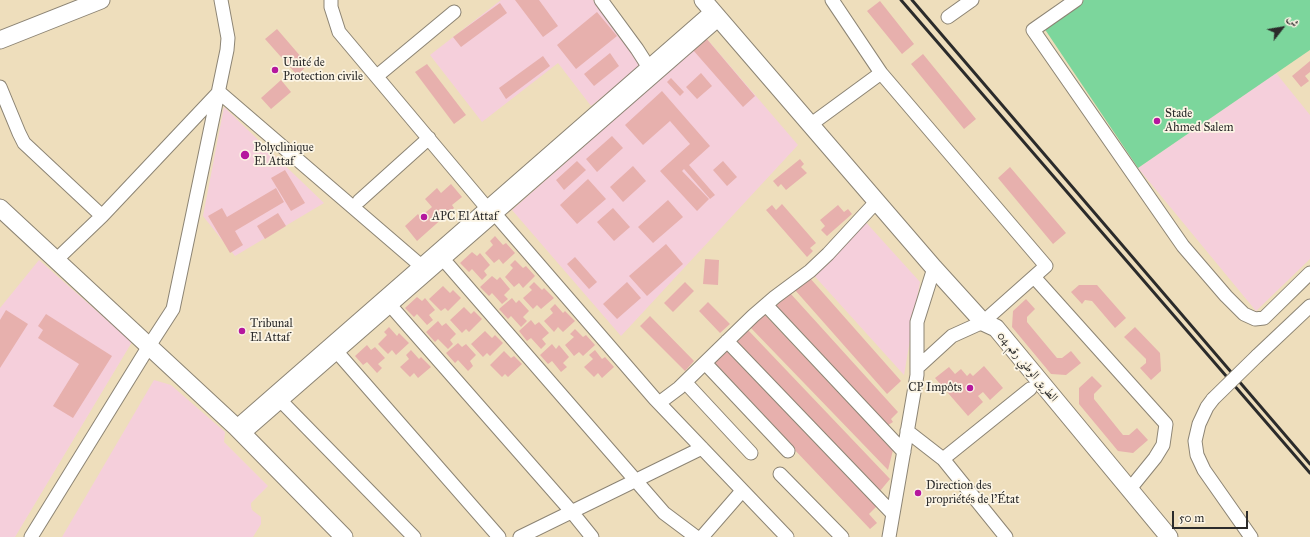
<!DOCTYPE html>
<html>
<head>
<meta charset="utf-8">
<style>
	body { margin:0 }
	#map { position:relative; width:1310px; height:537px; overflow:hidden; background:#eedebc; font-family:"IM FELL Great Primer",Amiri,serif }
	canvas { display:block }
	.north { position:absolute; left:1262px; top:8px; width:40px; height:40px; -webkit-text-stroke:3px #fcf5e5; paint-order:stroke; rotate:59deg; font-size:11px; font-weight:700; line-height:16px; text-align:center; color:#2b2b2b }
	.north::after { content:''; display:block; margin:auto; width:14px; height:18px; background:#2b2b2b; clip-path:polygon(50% 0,100% 100%,50% 72%,0 100%) }
	.scale { position:absolute; left:1172px; top:511px; width:76px; height:18px; box-sizing:border-box; border:2px solid #2b2b2b; border-top:0; padding-left:5px; font-size:12px; line-height:14px; white-space:nowrap; color:#2b2b2b; -webkit-text-stroke:3px #fcf5e5; paint-order:stroke }
</style>
</head>
<body>
<div id="map">
<canvas width="1310" height="537"></canvas>
<div class="north">ش</div>
<div class="scale">50 m</div>
</div>
<script>
const ctx = document.querySelector('canvas').getContext('2d');
ctx.lineJoin = 'round';
function fillPath(path, color) {
  ctx.fillStyle = color;
  ctx.fill(path, 'evenodd');
}
function toPath(rows) {
  const path = new Path2D();
  for (const r of rows) {
    path.moveTo(r[0], r[1]);
    for (let i = 2; i < r.length; i += 2) path.lineTo(r[i], r[i + 1]);
  }
  return path;
}
function strokePath(path, color, width, dash) {
  ctx.strokeStyle = color;
  ctx.lineWidth = width;
  ctx.lineCap = dash ? 'butt' : 'round';
  ctx.setLineDash(dash || []);
  ctx.stroke(path);
}
function write(font, color, halo, rows, align = 'center') {
  ctx.font = font + ' "IM FELL Great Primer",Amiri,serif';
  ctx.lineWidth = 3.5;
  ctx.setLineDash([]);
  ctx.textBaseline = 'middle';
  ctx.strokeStyle = halo;
  ctx.fillStyle = color;
  for (const [text, x, y, turn = 0] of rows) {
    ctx.save();
    ctx.translate(x, y);
    ctx.rotate((+turn || 0) * Math.PI / 180);
    ctx.textAlign = isNaN(turn) ? turn : align;
    if (halo) ctx.strokeText(text, 0, 0);
    ctx.fillText(text, 0, 0);
    ctx.restore();
  }
}
fillPath(toPath([
	[501,0,593,0,643,65,591,106,558,63,482,122,430,55],
	[706,38,798,145,621,336,512,210],
	[1276,73,1310,115,1310,259,1256,311,1138,168],
	[224,107,324,203,235,256,203,216],
	[862,218,920,282,904,375,810,271],
	[39,260,132,342,15,537,0,537,0,308],
	[154,380,171,385,225,432,224,442,268,486,251,503,251,506,252,510,261,517,261,524,253,537,62,537]
]), '#f5cfdb');
fillPath(toPath([
	[1084,0,1310,0,1310,50,1138,168,1044,28]
]), '#7cd69c');
fillPath(toPath([
	[515,0,539,0,558,26,543,37],
	[880,1,914,44,902,54,867,11],
	[500,3,507,13,461,47,453,37],
	[597,12,617,36,576,69,557,45],
	[277,29,308,65,297,75,265,39],
	[706,38,755,96,743,107,693,50],
	[610,53,619,66,594,86,584,74],
	[923,54,976,119,964,129,911,64],
	[543,56,550,66,506,99,499,88],
	[1310,61,1310,72,1305,76,1309,81,1301,87,1292,76],
	[427,64,466,115,454,124,415,72],
	[701,73,712,86,697,99,686,87],
	[671,78,684,92,680,96,667,82],
	[281,80,291,92,271,109,261,98],
	[662,91,710,146,689,165,715,195,710,199,684,169,682,171,709,199,697,211,660,171,690,144,670,121,643,145,625,125],
	[612,136,623,148,597,172,586,159],
	[800,159,804,164,801,167,807,173,786,190,781,184,778,187,773,181],
	[577,161,586,170,564,190,556,180],
	[723,161,737,177,727,186,713,170],
	[633,166,646,181,623,202,610,187],
	[1010,167,1066,233,1053,244,998,178],
	[285,170,305,203,291,211,271,178],
	[588,179,606,199,577,224,560,205],
	[451,184,462,197,452,205,454,208,417,241,405,226,418,214,420,217,432,207,425,199,437,188,441,193],
	[276,188,284,202,235,231,243,245,230,253,208,216,222,208,227,217],
	[668,200,683,217,653,243,638,227],
	[782,204,816,243,810,248,813,251,807,257,766,210,772,205,776,210],
	[838,205,844,212,848,209,852,214,827,236,821,230,825,226,820,220],
	[613,208,630,227,614,241,597,222],
	[278,213,286,226,265,239,257,226],
	[495,236,503,245,506,243,515,253,503,264,499,259,494,263,485,253,493,245,490,241],
	[666,244,683,264,647,296,629,276],
	[472,252,477,256,480,253,490,265,484,271,487,275,482,280,472,269,469,272,460,263],
	[575,257,597,282,589,289,567,264],
	[705,259,719,260,718,285,703,284],
	[515,260,523,268,526,266,535,276,523,288,519,283,514,287,505,277,513,268,510,265],
	[492,276,497,280,500,277,510,289,504,295,508,299,502,304,492,293,489,296,480,287],
	[809,277,901,381,887,394,795,290],
	[534,282,542,290,544,288,554,298,541,309,537,305,533,309,523,298,532,290,529,287],
	[627,282,641,298,617,319,603,304],
	[685,282,694,291,673,312,664,303],
	[1079,285,1097,285,1126,318,1115,328,1092,301,1085,300,1082,304,1071,292],
	[443,286,450,293,453,290,461,298,448,311,445,308,441,311,429,299],
	[790,293,898,412,891,419,893,422,885,427,776,306],
	[417,297,422,301,425,298,435,310,429,315,433,320,427,325,417,314,414,317,405,308],
	[512,298,516,303,519,300,529,311,523,317,527,321,521,327,511,316,508,319,499,309],
	[1026,299,1035,309,1027,317,1027,322,1057,358,1062,358,1071,351,1081,363,1066,375,1051,374,1012,327,1013,311],
	[708,302,730,324,720,333,699,311],
	[555,304,563,313,565,311,575,321,563,332,558,327,554,332,544,321,553,313,550,309],
	[464,307,471,314,474,311,482,319,469,332,466,329,462,333,450,320],
	[6,310,28,324,0,368,0,320],
	[763,313,893,450,888,470,749,326],
	[46,314,112,356,73,418,53,406,79,364,38,338,43,330,38,326],
	[650,316,694,361,685,371,640,326],
	[531,320,535,325,539,322,549,333,542,339,546,344,541,349,531,338,527,341,519,331],
	[438,321,442,326,446,323,456,334,450,340,453,344,448,349,438,339,435,342,426,332],
	[389,327,397,336,399,333,409,343,396,355,392,350,388,354,378,344,387,335,384,332],
	[1135,327,1160,353,1161,371,1151,380,1140,368,1146,363,1146,359,1124,337],
	[575,329,583,337,586,335,595,345,583,356,579,352,574,356,565,345,574,337,570,334],
	[748,330,890,479,880,491,736,342],
	[485,331,492,338,495,335,503,343,490,356,487,353,483,357,471,344],
	[458,343,462,347,466,344,476,355,470,361,473,366,468,371,458,360,455,363,446,353],
	[552,344,556,349,559,345,569,357,563,363,567,367,561,372,552,361,548,364,540,355],
	[367,345,371,350,375,347,385,358,378,364,382,368,377,373,367,362,363,365,355,356],
	[728,348,877,506,869,514,877,523,870,529,712,363],
	[411,350,419,359,421,357,431,367,418,378,414,373,410,377,400,367,409,359,406,355],
	[595,350,602,359,605,357,614,367,602,378,598,373,594,377,584,367,593,359,589,355],
	[504,351,511,358,514,356,522,364,508,377,505,374,502,377,490,365],
	[984,366,1003,388,990,400,983,392,978,396,983,402,968,416,935,378,949,367,955,374,961,369,967,376,970,373,973,376],
	[1092,376,1102,386,1094,394,1094,399,1123,435,1129,435,1137,428,1148,440,1133,453,1118,451,1079,404,1079,388]
]), '#e7b0ad');
const minor = toPath([
	[331,0,331,7,339,32,487,208,495,214,655,399,787,537],
	[601,0,637,49,653,74],
	[832,0,881,73,1046,266,983,322,952,336,917,368],
	[1076,0,1033,30,1183,246,1226,296,1244,314,1255,319,1264,318,1310,273],
	[948,17,972,0],
	[377,76,454,12],
	[0,87,19,133,24,143,102,216],
	[810,125,881,73],
	[359,201,429,138],
	[443,259,664,513,696,537],
	[56,260,102,216,219,92,427,271],
	[1034,277,1166,424,1163,445,1155,458,1129,490],
	[390,305,571,511,592,537],
	[766,305,904,452],
	[727,341,893,514],
	[337,352,499,537],
	[1257,356,1310,306],
	[705,363,788,451],
	[685,382,751,453],
	[1213,399,1207,407,1199,424,1195,441,1197,455,1204,470,1251,537],
	[281,401,414,537],
	[659,403,679,388,753,316,775,297,810,271,828,254,876,202],
	[236,427,712,11],
	[907,431,943,459,1006,537],
	[243,434,719,19],
	[943,459,1030,389],
	[780,474,842,537],
	[31,537,149,346,173,309,227,50,228,38,221,0],
	[520,537,702,448],
	[702,537,742,491],
	[889,537,917,375,917,322,934,268]
]);
const major = toPath([
	[703,0,934,268,983,322,996,328,1169,537],
	[0,40,101,0],
	[0,208,236,427,344,537]
]);
strokePath(minor, '#8c8474', 15);
strokePath(major, '#8c8474', 19);
strokePath(minor, '#fff', 13);
strokePath(major, '#fff', 17);
strokePath(toPath([
	[901,0,1310,473],
	[912,0,1310,464]
]), '#2b2b2b', 3);
const minorBridge = toPath([
	[1213,399,1257,356]
]);
strokePath(minorBridge, '#8c8474', 15, []);
strokePath(minorBridge, '#fff', 13);
for (const [x, y, r, color] of [
	[275,70,4,"#b5179e"],
	[1157,121,4,"#b5179e"],
	[245,155,5,"#b5179e"],
	[424,217,4,"#b5179e"],
	[242,331,4,"#b5179e"],
	[970,388,4,"#b5179e"],
	[918,493,4,"#b5179e"]
]) {
  const dot = new Path2D();
  dot.arc(x, y, r, 0, 2 * Math.PI);
  ctx.fillStyle = color;
  ctx.fill(dot);
  strokePath(dot, '#fcf5e5', 1.5);
}
write('12px', '#2b2b2b', '#fcf5e5', [
	["Unité de",283,63],
	["Protection civile",283,77],
	["Stade",1165,114],
	["Ahmed Salem",1165,128],
	["Polyclinique",254,148],
	["El Attaf",254,162],
	["APC El Attaf",432,217],
	["Tribunal",250,324],
	["El Attaf",250,338],
	["CP Impôts",962,388,"right"],
	["Direction des",926,486],
	["propriétés de l'État",926,500]
], 'left');
write('12px', '#2b2b2b', '#fcf5e5', [
	["الطريق الوطني رقم 04",1027,367,50]
]);
</script>
</body>
</html>
